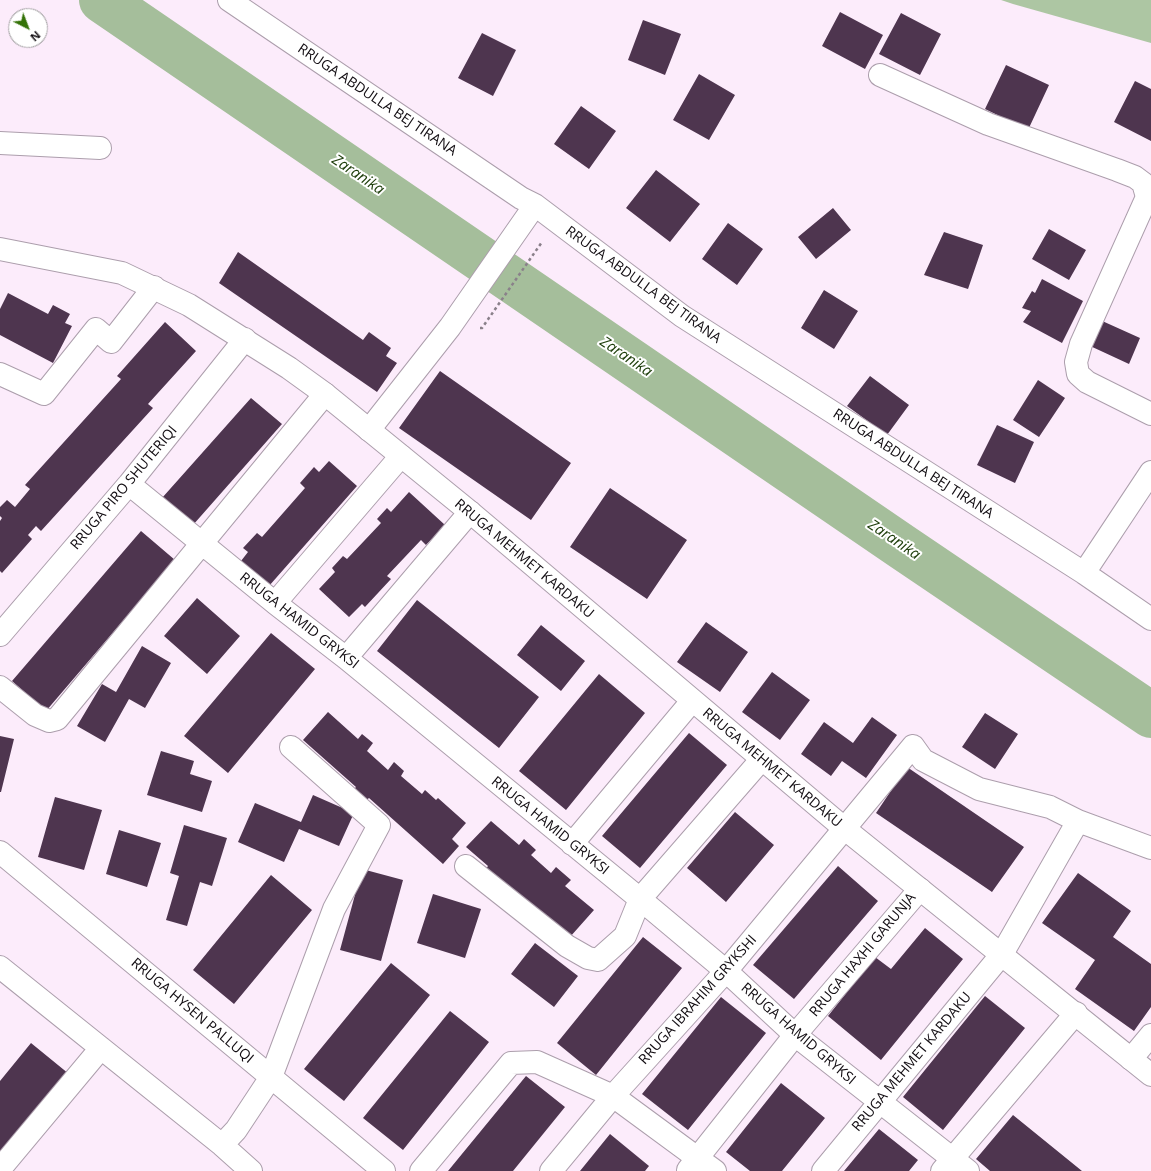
<!DOCTYPE html>
<html>
<head>
<meta charset="utf-8">
<style>
	body { margin:0 }
	#map { position:relative; width:1151px; height:1171px; overflow:hidden; background:#fcecfb; font-family:"Open Sans",sans-serif }
	canvas { display:block }
	.north { position:absolute; left:8px; top:8px; width:40px; height:40px; box-sizing:border-box; background:#fff; border:1px solid #a09ea0; border-radius:50%; rotate:138deg; font-size:11px; font-weight:700; line-height:16px; text-align:center; color:#110c11 }
	.north::after { content:''; display:block; margin:auto; width:14px; height:18px; background:#347208; clip-path:polygon(50% 0,100% 100%,50% 72%,0 100%) }
</style>
</head>
<body>
<div id="map">
<canvas width="1151" height="1171"></canvas>
<div class="north">N</div>
</div>
<script>
const ctx = document.querySelector('canvas').getContext('2d');
ctx.lineJoin = 'round';
function fillPath(path, color) {
  ctx.fillStyle = color;
  ctx.fill(path, 'evenodd');
}
function toPath(rows) {
  const path = new Path2D();
  for (const r of rows) {
    path.moveTo(r[0], r[1]);
    for (let i = 2; i < r.length; i += 2) path.lineTo(r[i], r[i + 1]);
  }
  return path;
}
function strokePath(path, color, width, dash) {
  ctx.strokeStyle = color;
  ctx.lineWidth = width;
  ctx.lineCap = dash ? 'butt' : 'round';
  ctx.setLineDash(dash || []);
  ctx.stroke(path);
}
function write(font, color, halo, rows, align = 'center') {
  ctx.font = font + ' "Open Sans",sans-serif';
  ctx.lineWidth = 4;
  ctx.setLineDash([]);
  ctx.textBaseline = 'middle';
  ctx.strokeStyle = halo;
  ctx.fillStyle = color;
  for (const [text, x, y, turn = 0] of rows) {
    ctx.save();
    ctx.translate(x, y);
    ctx.rotate((+turn || 0) * Math.PI / 180);
    ctx.textAlign = isNaN(turn) ? turn : align;
    if (halo) ctx.strokeText(text, 0, 0);
    ctx.fillText(text, 0, 0);
    ctx.restore();
  }
}
fillPath(toPath([
	[1001,0,1151,0,1151,43,1013,4]
]), '#adc6a3');
strokePath(toPath([
	[102,0,901,546,1151,715]
]), '#a5be9b', 46);
fillPath(toPath([
	[840,12,883,35,865,69,822,46],
	[901,13,941,34,920,75,879,54],
	[643,20,681,34,665,75,628,60],
	[482,33,516,50,493,96,458,78],
	[1006,65,1049,85,1028,130,985,109],
	[699,74,735,95,709,140,673,120],
	[1135,81,1151,89,1151,141,1114,122],
	[581,106,616,131,589,169,554,144],
	[656,170,700,204,670,242,626,208],
	[833,208,851,230,816,259,798,237],
	[728,223,763,249,737,285,702,259],
	[1049,229,1086,250,1069,280,1032,259],
	[944,232,983,245,968,289,924,275],
	[238,252,363,340,369,332,391,348,386,356,397,363,377,392,219,283],
	[1042,279,1083,301,1062,343,1023,322,1031,311,1022,308,1032,291,1035,293],
	[824,290,858,311,834,349,801,328],
	[8,293,48,314,53,305,70,314,65,323,72,326,53,363,0,335,0,309],
	[1100,320,1140,338,1129,364,1088,345],
	[165,322,196,351,148,404,153,408,41,531,36,526,28,535,32,539,2,573,0,571,0,521,2,518,0,516,0,507,7,500,15,507,30,489,25,485,121,379,117,376],
	[440,371,571,463,531,520,399,428],
	[870,376,909,405,887,435,847,406],
	[1038,380,1065,398,1039,437,1013,420],
	[251,398,282,424,193,525,162,498],
	[997,425,1034,442,1015,483,977,465],
	[329,461,357,486,269,586,241,561,248,552,243,548,257,533,262,537,305,488,300,483,314,467,319,472],
	[610,488,687,540,647,599,570,547],
	[409,492,445,525,426,545,421,540,387,576,391,579,365,607,362,604,349,617,319,589,335,572,332,568,343,556,347,559,381,523,377,519,387,508,391,512],
	[141,531,175,560,46,711,12,681],
	[197,598,240,636,207,674,164,636],
	[417,600,539,697,499,748,377,651],
	[706,622,748,652,720,692,677,662],
	[541,625,585,661,561,691,517,655],
	[271,633,315,669,228,773,184,736],
	[142,646,171,663,145,708,129,699,105,742,77,726,102,684,116,692],
	[772,672,810,700,780,740,742,712],
	[599,674,645,713,566,810,519,771],
	[328,712,358,739,362,734,373,743,367,751,388,770,394,762,404,771,401,776,422,794,425,790,436,800,438,798,466,823,452,839,459,846,443,864,369,798,364,802,352,791,356,787,303,740],
	[985,713,1018,734,995,769,962,747],
	[872,717,897,735,866,778,842,761,831,776,801,754,824,722,853,743],
	[689,733,727,765,640,868,602,836],
	[0,736,14,739,1,792,0,792],
	[161,751,194,761,190,774,212,781,202,812,147,795],
	[907,767,1024,847,992,892,876,813],
	[313,795,354,813,339,846,299,829,284,862,238,842,255,803,301,822],
	[55,797,102,810,84,870,38,857],
	[735,812,774,845,726,902,687,868],
	[491,821,519,845,524,839,536,850,531,855,551,873,556,867,571,880,565,886,594,910,570,937,527,900,524,904,485,870,488,866,466,847],
	[184,825,227,838,212,886,200,882,187,926,166,920,179,876,170,873],
	[119,830,161,843,147,887,106,874],
	[838,866,878,901,794,999,753,965],
	[362,869,403,880,381,961,340,950],
	[1078,873,1131,911,1113,937,1151,964,1151,1007,1134,1031,1075,989,1095,960,1042,923],
	[271,875,312,910,234,1004,193,970],
	[433,894,481,909,465,958,417,943],
	[925,928,963,959,881,1060,828,1016,875,957,891,969],
	[643,937,682,968,596,1075,557,1043],
	[535,943,578,976,554,1007,511,974],
	[391,963,430,995,344,1101,304,1069],
	[985,996,1025,1028,943,1130,903,1097],
	[721,997,766,1033,688,1130,642,1094],
	[450,1011,489,1042,403,1150,363,1118],
	[31,1043,69,1074,0,1157,0,1081],
	[526,1076,565,1107,513,1171,448,1171],
	[781,1083,825,1118,782,1171,750,1171,726,1152],
	[1013,1115,1082,1171,990,1171,976,1159],
	[879,1129,918,1160,909,1171,844,1171],
	[610,1134,649,1166,645,1171,580,1171]
]), '#4e354f');
const minor = toPath([
	[229,0,521,198,535,205,682,316,1084,573,1151,619],
	[880,75,988,124,1117,170,1135,177,1143,183,1147,197,1081,344,1076,362,1078,374,1087,382,1151,414],
	[0,143,100,148],
	[0,374,44,394,96,329,111,342,154,287],
	[369,430,450,327,535,205],
	[129,484,275,603,346,658,640,899,726,971,795,1035,968,1171],
	[1084,573,1151,472],
	[275,603,401,456],
	[0,635,129,484,245,339],
	[346,658,470,512],
	[0,687,35,715,49,721,57,719,325,394],
	[572,844,692,701],
	[0,852,384,1171],
	[466,866,567,946,588,958,598,960,625,936,640,899,761,760],
	[0,967,222,1145,251,1171],
	[1131,1059,1151,1035],
	[222,1145,236,1130,271,1077,334,909,379,825,291,747],
	[0,1169,101,1048],
	[688,1170,795,1035,920,889],
	[421,1171,511,1063,537,1062,613,1096,715,1171],
	[551,1171,613,1096,726,971,913,746,923,760,979,789,1050,807,1078,821,1151,848],
	[823,1171,1002,954,1078,821],
	[942,1171,1076,1013]
]);
const tertiary = toPath([
	[0,249,122,273,189,305,289,368,325,394,470,512,845,829,1151,1075]
]);
strokePath(minor, '#ac9eac', 24);
strokePath(tertiary, '#ac9eac', 24);
strokePath(toPath([
	[480,328,482,328,542,242]
]), '#8a808a', 2.5, [3, 3]);
strokePath(minor, '#fff', 22);
strokePath(tertiary, '#fff', 22);
write('14px', '#110c11', '#fff', [
	["RRUGA ABDULLA BEJ TIRANA",377,100,34],
	["RRUGA ABDULLA BEJ TIRANA",643,285,36],
	["RRUGA ABDULLA BEJ TIRANA",913,464,33],
	["RRUGA PIRO SHUTERIQI",124,488,-50],
	["RRUGA MEHMET KARDAKU",524,559,40],
	["RRUGA HAMID GRYKSI",299,621,38],
	["RRUGA MEHMET KARDAKU",772,768,40],
	["RRUGA HAMID GRYKSI",550,826,39],
	["RRUGA HAXHI GARUNJA",863,955,-50],
	["RRUGA IBRAHIM GRYKSHI",698,1000,-48],
	["RRUGA HYSEN PALLUQI",192,1011,40],
	["RRUGA HAMID GRYKSI",798,1034,41],
	["RRUGA MEHMET KARDAKU",912,1062,-50]
]);
write('italic 15px', '#1c3c09', '#fff', [
	["Zaranika",358,175,34],
	["Zaranika",626,357,34],
	["Zaranika",894,540,34]
]);
</script>
</body>
</html>
